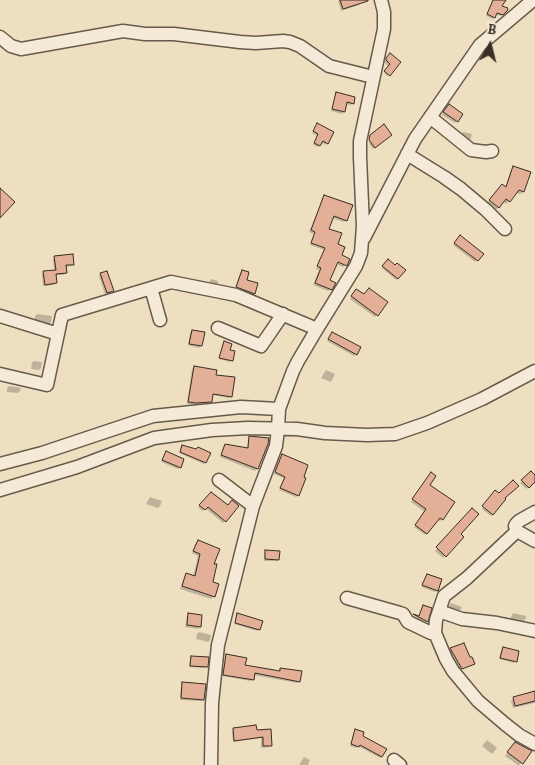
<!DOCTYPE html>
<html>
<head>
<meta charset="utf-8">
<style>
	body { margin:0 }
	#map { position:relative; width:535px; height:765px; overflow:hidden; background:#efdfc1; font-family:Alegreya,serif }
	canvas { display:block }
	.north { position:absolute; left:465px; top:20px; width:50px; height:50px; -webkit-text-stroke:4px #f5ead7; paint-order:stroke; rotate:8deg; font-size:14px; font-weight:700; line-height:20px; text-align:center; color:#392d24 }
	.north::after { content:''; display:block; margin:auto; width:18px; height:22px; background:#392d24; clip-path:polygon(50% 0,100% 100%,50% 72%,0 100%) }
</style>
</head>
<body>
<div id="map">
<canvas width="535" height="765"></canvas>
<div class="north">B</div>
</div>
<script>
const ctx = document.querySelector('canvas').getContext('2d');
ctx.lineJoin = 'round';
function fillPath(path, color) {
  ctx.fillStyle = color;
  ctx.fill(path, 'evenodd');
}
function toPath(rows) {
  const path = new Path2D();
  for (const r of rows) {
    path.moveTo(r[0], r[1]);
    for (let i = 2; i < r.length; i += 2) path.lineTo(r[i], r[i + 1]);
  }
  return path;
}
function strokePath(path, color, width, dash) {
  ctx.strokeStyle = color;
  ctx.lineWidth = width;
  ctx.lineCap = dash ? 'butt' : 'round';
  ctx.setLineDash(dash || []);
  ctx.stroke(path);
}
fillPath(toPath([
	[340,0,361,0,361,3,359,5,341,11,338,1],
	[496,0,504,0,500,6,506,11,500,16,496,14,493,19,486,16,491,4],
	[390,55,399,62,387,76,384,73,389,67,384,62],
	[337,94,353,103,351,105,346,104,344,112,342,114,331,111,335,96],
	[447,108,461,114,455,123,442,115],
	[315,127,327,143,325,145,321,142,318,147,313,145,317,136,312,133],
	[463,132,472,134,470,141,461,135],
	[371,136,389,136,373,149,369,144],
	[514,167,523,192,520,194,516,193,506,204,503,201,496,210,487,203,499,188,505,188,511,170],
	[325,196,346,220,344,222,332,218,328,230,345,265,343,267,336,264,328,281,331,289,328,291,313,285,319,270,316,269,324,250,310,245,314,234,309,232,323,198],
	[458,239,482,254,475,262,453,245],
	[55,257,73,264,71,266,65,267,66,273,64,275,55,275,56,283,54,285,43,286,42,274,44,272,54,271,53,259],
	[388,261,395,267,404,270,396,280,382,268],
	[242,271,245,281,254,293,252,295,235,289,240,273],
	[101,274,113,290,111,292,105,294,99,276],
	[211,279,218,281,218,283,216,285,209,283],
	[355,292,377,315,375,317,350,299],
	[37,314,52,316,51,323,49,325,35,320,35,316],
	[192,331,201,346,199,348,188,345,190,333],
	[330,335,356,354,354,356,327,341],
	[224,343,229,351,234,352,230,362,219,359,223,344],
	[34,361,42,362,41,368,39,370,31,369,32,363],
	[194,368,215,376,231,396,229,398,212,395,211,401,209,403,193,405,187,404,192,369],
	[326,370,335,374,331,382,321,378],
	[9,386,21,388,20,391,18,393,7,392,7,388],
	[250,437,257,469,255,471,220,457,223,447,225,445,247,449,248,439],
	[183,446,205,462,204,464,179,453],
	[166,453,180,467,178,469,161,462],
	[282,456,298,495,296,497,279,490,284,478,274,474,280,458],
	[531,472,535,477,535,480,526,489,520,483],
	[429,476,429,485,442,519,440,521,437,519,425,535,414,527,425,512,411,502],
	[495,492,505,499,491,516,482,509],
	[211,494,228,507,237,506,223,523,205,508,202,511,198,507],
	[150,497,162,501,160,506,158,508,146,504],
	[472,510,459,535,462,537,443,558,435,551],
	[198,542,212,565,212,583,214,596,211,599,180,589,184,577,186,575,193,577,198,556,192,553,195,544],
	[266,551,278,560,276,561,264,561,264,553],
	[427,575,437,590,435,592,421,587],
	[451,603,462,607,460,610,459,611,448,608],
	[424,606,430,609,427,622,425,623,412,617,413,616,419,617,422,608],
	[513,613,526,616,525,620,523,622,510,619],
	[189,615,200,627,198,629,185,627,187,616],
	[238,615,259,629,257,631,234,624,236,617],
	[199,632,211,635,210,640,208,642,196,639,197,634],
	[451,649,470,659,474,663,460,670,449,651],
	[503,649,515,661,514,663,499,659,501,650],
	[227,656,244,666,278,672,280,669,299,681,297,683,253,675,252,679,251,681,222,676,225,658],
	[191,657,206,666,205,668,189,667,190,658],
	[183,683,203,700,201,701,180,700,181,685],
	[535,693,535,703,513,708,511,701,514,698],
	[233,729,256,731,270,731,270,745,269,747,261,748,261,738,233,742,232,731],
	[356,731,381,757,380,758,358,746,356,748,350,746,354,732],
	[487,740,497,748,492,754,482,746],
	[512,747,522,763,519,765,518,765,505,756],
	[304,757,310,760,308,765,299,765]
]), '#0003');
const building = toPath([
	[340,0,368,0,368,1,343,9,340,0],
	[493,0,506,0,502,6,508,8,507,11,503,15,497,13,495,18,487,14,493,0],
	[390,53,401,62,390,76,384,71,390,64,386,60,386,58,390,53],
	[336,92,355,97,354,104,347,102,345,112,332,109,336,92],
	[449,104,463,114,458,122,443,112,449,104],
	[317,123,334,132,328,144,323,141,320,146,314,143,318,134,313,131,317,123],
	[384,124,392,135,375,148,369,140,370,135,384,124],
	[513,166,531,172,524,192,519,190,510,202,506,199,499,208,489,200,502,184,506,187,513,166],
	[0,188,15,202,0,218,0,188],
	[324,195,353,205,347,221,334,216,329,229,342,233,338,244,345,247,342,255,350,259,347,266,338,262,330,280,336,283,332,290,315,283,321,268,317,266,325,248,311,243,315,232,311,230,324,195],
	[460,235,484,254,478,261,454,243,460,235],
	[73,254,74,265,66,265,67,273,56,274,57,283,45,285,43,271,56,270,54,256,73,254],
	[388,259,395,265,397,263,406,270,398,279,382,266,388,259],
	[242,270,249,272,247,280,258,283,255,294,236,287,242,270],
	[107,271,114,291,107,293,100,273,107,271],
	[369,288,388,302,378,316,351,296,356,289,364,294,369,288],
	[192,330,205,332,202,346,189,344,192,330],
	[332,332,361,347,357,355,328,339,332,332],
	[224,341,232,344,230,350,235,351,233,361,219,358,224,341],
	[194,366,217,370,216,375,235,377,232,397,213,394,212,402,196,403,188,402,194,366],
	[249,436,269,438,268,444,258,469,221,455,225,444,248,448,249,436],
	[182,445,196,449,198,447,211,453,206,463,180,452,182,445],
	[166,451,184,459,181,468,162,460,166,451],
	[282,454,308,465,304,477,306,478,299,496,280,488,285,477,275,472,282,454],
	[531,471,535,475,535,482,529,488,521,480,531,471],
	[431,472,436,476,430,485,455,502,443,520,440,518,427,534,415,525,426,509,412,499,431,472],
	[513,480,519,486,505,498,506,499,493,515,482,506,495,490,499,493,513,480],
	[211,492,228,505,232,500,239,506,226,522,208,507,205,510,199,505,211,492],
	[472,508,479,514,461,534,464,537,446,557,436,547,472,508],
	[198,540,220,549,214,564,217,564,213,582,219,584,215,597,182,586,186,573,195,576,200,554,193,551,198,540],
	[265,550,280,551,279,560,265,559,265,550],
	[427,574,442,579,438,591,422,585,427,574],
	[423,605,432,608,428,622,413,614,419,616,423,605],
	[188,613,202,615,201,627,187,625,188,613],
	[237,613,263,621,260,630,235,623,237,613],
	[464,643,470,657,472,657,475,664,462,669,450,648,464,643],
	[503,647,519,651,517,662,500,658,503,647],
	[226,654,247,658,245,665,280,671,280,668,302,671,300,682,255,673,254,680,223,675,226,654],
	[191,656,209,657,208,667,190,666,191,656],
	[182,682,206,684,204,700,181,698,182,682],
	[535,691,535,701,515,706,513,697,535,691],
	[256,725,257,730,271,729,272,746,263,746,263,737,234,741,233,728,256,725],
	[355,729,364,732,363,736,387,749,382,757,360,745,359,747,351,744,355,729],
	[515,742,532,751,523,764,507,752,515,742]
]);
fillPath(building, '#e3af97');
strokePath(building, '#392d24', 1);
const minor = toPath([
	[0,37,11,46,21,49,123,31,145,34,174,34,240,42,256,43,283,41,290,42,300,46,329,66,373,77],
	[430,117,471,150,486,152,492,151],
	[407,154,444,177,461,189,486,210,505,229],
	[364,238,415,139,480,45,533,0],
	[151,288,160,320],
	[0,316,58,334],
	[218,328,261,346,283,314],
	[0,374,47,385,62,315,171,282,236,295,317,329],
	[0,464,42,453,153,416,241,407,279,409],
	[219,480,253,506],
	[0,490,77,467,154,438,212,430,248,428,297,429,325,433,367,435,395,434,427,423,482,399,535,371],
	[535,512,519,521,516,524,515,526,517,531,535,541],
	[517,531,467,578,444,596,436,620,435,633,446,659,453,671,478,701,505,724,519,735,535,744],
	[347,598,400,613,403,614,408,622,431,633,435,633],
	[439,611,462,619,497,623,535,631],
	[394,760,400,765],
	[211,765,212,703,218,645,253,506,276,446,278,429,279,409,293,371,298,361,317,329,356,266,361,253,363,226,360,157,360,141,384,29,384,12,381,0]
]);
strokePath(minor, '#665a4b', 15);
strokePath(minor, '#f5ead7', 12);
</script>
</body>
</html>
